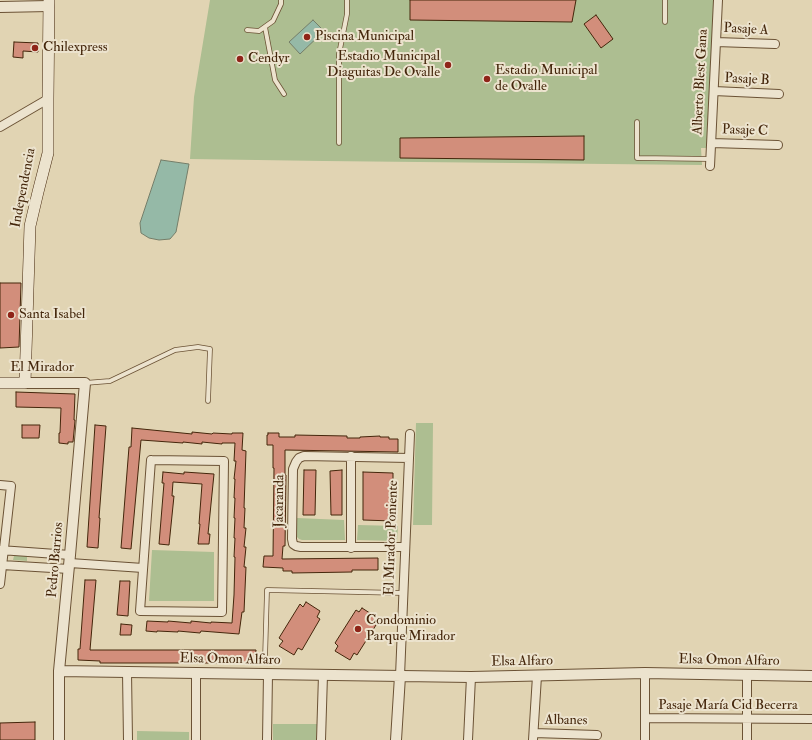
<!DOCTYPE html>
<html>
<head>
<meta charset="utf-8">
<style>
	body { margin:0 }
	canvas { display:block; background:#e1d4b3 }
</style>
</head>
<body>
<canvas width="812" height="740"></canvas>
<script>
const ctx = document.querySelector('canvas').getContext('2d');
ctx.lineJoin = 'round';
function fillPath(path, color) {
  ctx.fillStyle = color;
  ctx.fill(path, 'evenodd');
}
function toPath(rows) {
  const path = new Path2D();
  for (const r of rows) {
    path.moveTo(r[0], r[1]);
    for (let i = 2; i < r.length; i += 2) path.lineTo(r[i], r[i + 1]);
  }
  return path;
}
function strokePath(path, color, width, dash) {
  ctx.strokeStyle = color;
  ctx.lineWidth = width;
  ctx.lineCap = dash ? 'butt' : 'round';
  ctx.setLineDash(dash || []);
  ctx.stroke(path);
}
function write(font, color, halo, rows, align = 'center') {
  ctx.font = font + ' "IM FELL Double Pica",serif';
  ctx.lineWidth = 4;
  ctx.setLineDash([]);
  ctx.textBaseline = 'middle';
  ctx.strokeStyle = halo;
  ctx.fillStyle = color;
  for (const [text, x, y, turn = 0] of rows) {
    ctx.save();
    ctx.translate(x, y);
    ctx.rotate((+turn || 0) * Math.PI / 180);
    ctx.textAlign = isNaN(turn) ? turn : align;
    if (halo) ctx.strokeText(text, 0, 0);
    ctx.fillText(text, 0, 0);
    ctx.restore();
  }
}
fillPath(toPath([
	[210,0,714,0,708,148,701,148,702,165,324,161,190,159,194,97],
	[416,423,433,423,432,525,413,525],
	[297,518,344,520,345,540,302,540,299,539,297,537],
	[358,525,398,526,397,541,357,540],
	[152,550,214,552,214,601,149,601],
	[14,556,27,556,27,561,13,560],
	[273,724,317,724,316,740,273,740],
	[137,731,189,732,189,740,137,740]
]), '#adbe91');
const water = toPath([
	[313,20,324,31,300,54,289,42,313,20],
	[161,160,189,164,176,232,170,239,159,240,149,238,141,233,140,223,161,160]
]);
fillPath(water, '#95b9a7');
strokePath(water, '#757e69', 1);
const building = toPath([
	[410,0,576,0,572,22,410,20,410,0],
	[596,15,613,39,601,48,584,24,596,15],
	[14,42,38,43,38,52,23,51,23,58,13,57,14,42],
	[584,136,584,160,400,158,400,138,584,136],
	[0,283,21,283,19,347,0,348,0,283],
	[16,392,75,394,74,420,75,420,75,421,73,442,68,442,68,444,59,443,59,433,60,433,61,408,16,407,16,392],
	[22,425,40,425,39,438,22,438,22,425],
	[95,425,106,426,99,518,100,518,98,548,87,547,95,425],
	[132,428,192,434,192,432,212,434,213,433,232,434,232,433,243,433,242,450,246,451,244,508,245,508,244,528,246,528,244,547,246,547,244,567,246,567,244,612,242,612,239,634,201,631,200,633,178,631,178,632,157,631,157,632,146,631,147,621,168,622,168,621,191,623,191,621,211,623,211,622,232,623,234,595,235,557,234,557,235,538,234,538,235,518,234,518,235,498,234,498,235,479,234,479,236,461,234,461,235,443,222,443,222,444,202,442,202,444,183,442,183,443,141,440,131,549,121,548,129,447,131,447,132,428],
	[268,433,279,433,279,437,295,437,295,435,347,436,347,438,360,438,360,437,380,436,380,437,389,437,389,439,398,439,398,452,285,450,285,475,286,475,285,546,283,546,282,559,378,558,378,570,352,570,352,572,292,573,292,571,283,571,283,568,263,567,264,556,273,556,274,468,273,468,273,445,267,445,267,435,268,435,268,433],
	[304,470,316,470,315,515,303,515,304,470],
	[342,470,342,515,331,515,330,471,342,470],
	[163,472,184,474,184,472,214,474,208,534,210,534,209,544,198,544,200,524,199,524,202,484,173,482,172,496,174,496,169,545,159,544,164,483,162,483,163,472],
	[363,472,393,473,393,521,363,520,363,472],
	[85,580,96,580,90,650,256,650,256,660,254,660,254,663,100,663,100,661,78,660,78,649,80,649,85,580],
	[120,581,130,581,128,616,117,615,120,581],
	[306,602,320,611,317,617,320,619,302,650,298,648,294,655,279,646,283,641,279,638,300,604,303,607,306,602],
	[362,608,376,617,372,622,376,625,357,655,354,653,350,660,335,651,338,646,335,643,356,610,359,612,362,608],
	[121,624,132,625,131,635,120,635,121,624],
	[35,722,35,740,0,740,0,723,35,722]
]);
fillPath(building, '#d28e7b');
strokePath(building, '#44260b', 1);
const service = toPath([
	[665,0,665,22],
	[265,27,275,80,284,94],
	[247,30,259,31,273,21,281,4,281,0],
	[637,122,637,158,711,159],
	[339,143,339,54,347,14,347,0],
	[85,383,110,381,175,350,198,347,210,349,208,401],
	[265,659,267,590,403,593]
]);
const minor = toPath([
	[716,42,775,44],
	[714,91,779,94],
	[0,127,48,99],
	[712,143,778,145],
	[710,166,718,0],
	[151,460,224,461,222,612,140,611,151,460],
	[0,485,11,486,0,584],
	[405,547,301,547,296,546,293,544,292,539,293,469,296,462,299,458,304,456,409,458],
	[351,548,351,456],
	[0,550,70,555],
	[70,563,143,568],
	[2,565,69,569],
	[127,672,128,740],
	[196,673,196,740],
	[645,673,645,740],
	[747,675,747,740],
	[400,676,410,434],
	[645,718,812,719],
	[534,733,597,735],
	[267,740,268,674],
	[321,740,323,675],
	[468,740,471,677],
	[533,740,537,676]
]);
const tertiary = toPath([
	[0,7,49,6],
	[25,383,85,383,70,555,59,671,59,740],
	[59,671,471,677,645,673,812,676],
	[396,740,400,676]
]);
const secondary = toPath([
	[0,383,25,383,30,226,38,192,48,153,48,99,49,0]
]);
strokePath(service, '#6b5235', 5.5);
strokePath(minor, '#6b5235', 10);
strokePath(tertiary, '#6b5235', 12);
strokePath(secondary, '#44260b', 12);
strokePath(service, '#ece3ce', 4);
strokePath(minor, '#ece3ce', 8);
strokePath(tertiary, '#ece3ce', 10);
strokePath(secondary, '#ece3ce', 11);
for (const [x, y, r, color] of [
	[307,37,4,"#8f2418"],
	[35,48,4,"#8f2418"],
	[240,59,4,"#8f2418"],
	[448,65,4,"#8f2418"],
	[487,79,4,"#8f2418"],
	[11,315,4,"#8f2418"],
	[358,629,4,"#8f2418"]
]) {
  const dot = new Path2D();
  dot.arc(x, y, r, 0, 2 * Math.PI);
  ctx.fillStyle = color;
  ctx.fill(dot);
  strokePath(dot, '#ece3ce', 1.5);
}
write('14px', '#44260b', '#ece3ce', [
	["Pasaje A",746,30,3],
	["Pasaje B",747,80,3],
	["Alberto Blest Gana",701,82,-87],
	["Pasaje C",745,131,2],
	["Independencia",24,188,-79],
	["El Mirador",42,368],
	["Jacaranda",280,501,-89],
	["El Mirador Poniente",392,538,-88],
	["Pedro Barrios",56,560,-85],
	["Elsa Omon Alfaro",230,660,1],
	["Elsa Omon Alfaro",729,661,1],
	["Elsa Alfaro",522,662,-1],
	["Pasaje María Cid Becerra",728,706],
	["Albanes",566,721,1]
]);
write('14px', '#44260b', '#ece3ce', [
	["Piscina Municipal",315,37],
	["Chilexpress",43,48],
	["Estadio Municipal",440,57,"right"],
	["Diaguitas De Ovalle",440,73,"right"],
	["Cendyr",248,59],
	["Estadio Municipal",495,71],
	["de Ovalle",495,87],
	["Santa Isabel",19,315],
	["Condominio",366,621],
	["Parque Mirador",366,637]
], 'left');
</script>
</body>
</html>
